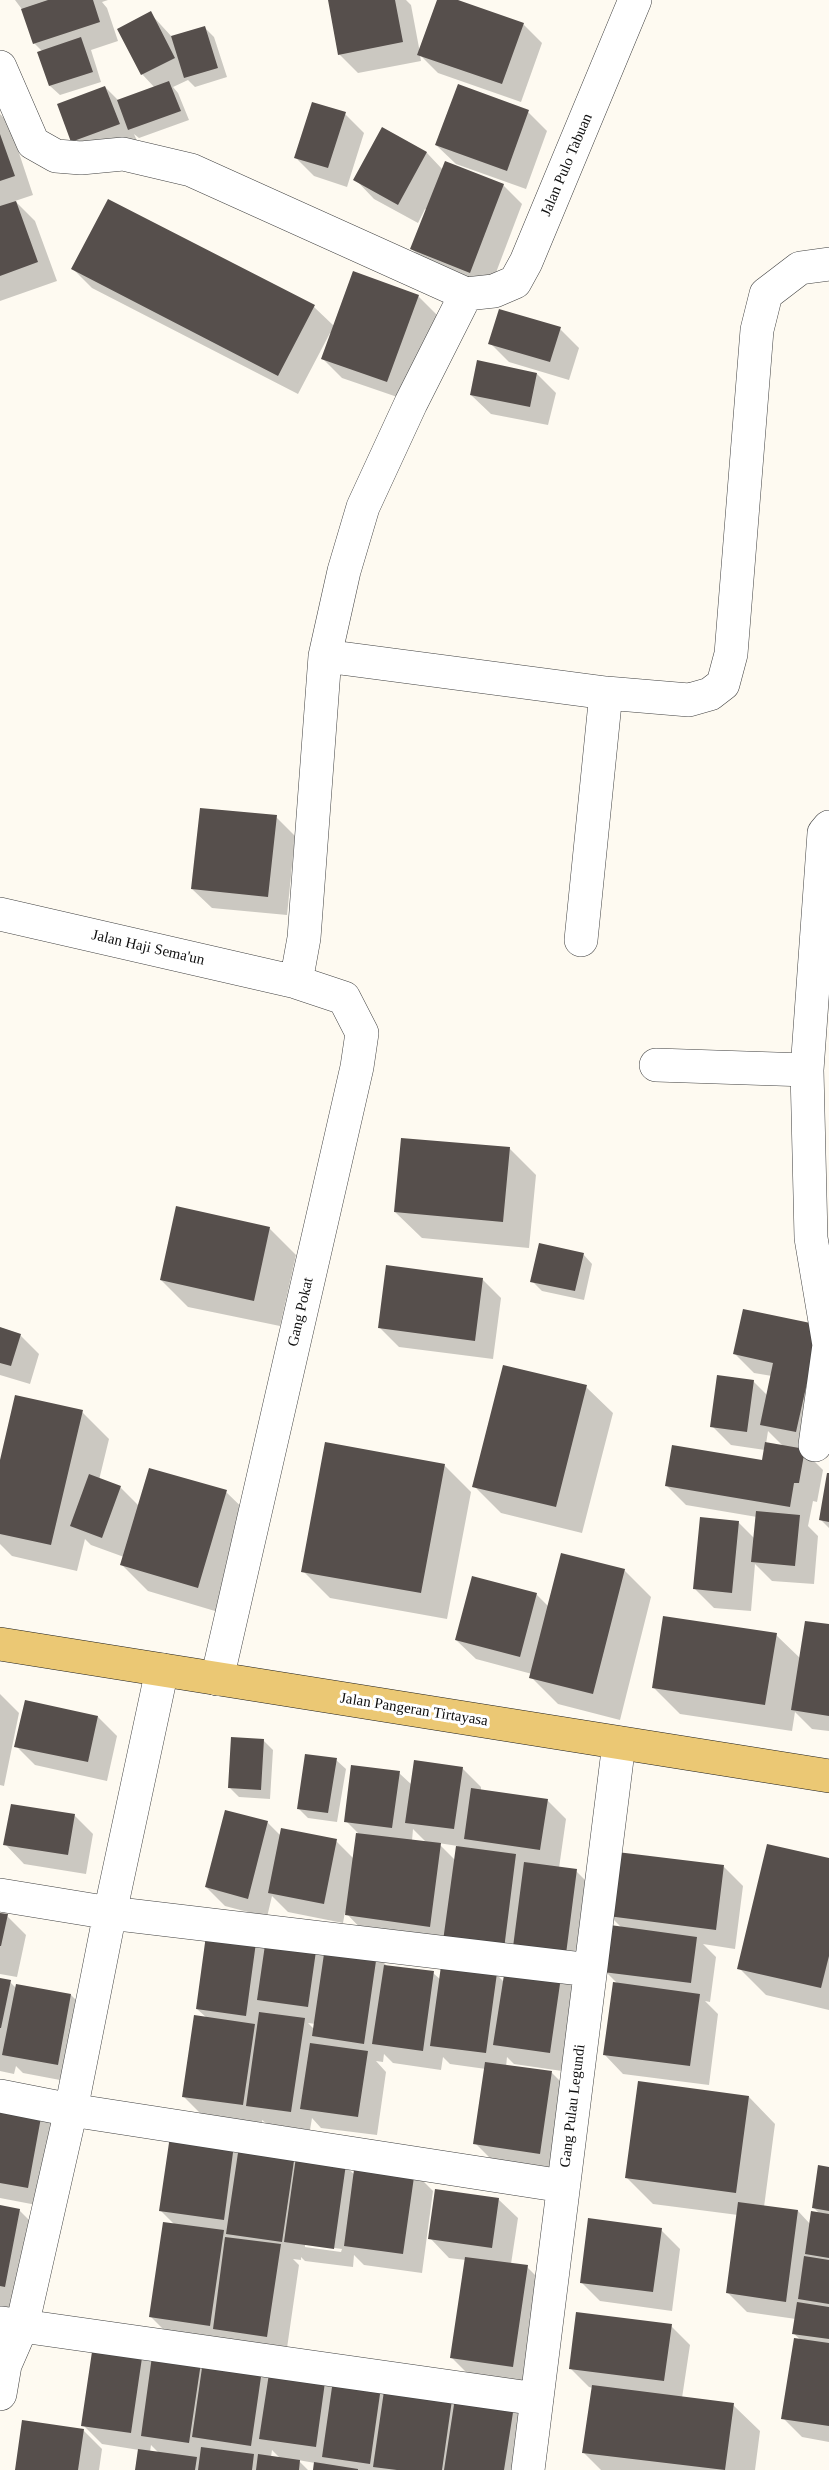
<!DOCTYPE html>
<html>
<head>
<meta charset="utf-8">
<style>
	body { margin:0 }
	canvas { display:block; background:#fefaf1 }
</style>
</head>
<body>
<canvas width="829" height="2470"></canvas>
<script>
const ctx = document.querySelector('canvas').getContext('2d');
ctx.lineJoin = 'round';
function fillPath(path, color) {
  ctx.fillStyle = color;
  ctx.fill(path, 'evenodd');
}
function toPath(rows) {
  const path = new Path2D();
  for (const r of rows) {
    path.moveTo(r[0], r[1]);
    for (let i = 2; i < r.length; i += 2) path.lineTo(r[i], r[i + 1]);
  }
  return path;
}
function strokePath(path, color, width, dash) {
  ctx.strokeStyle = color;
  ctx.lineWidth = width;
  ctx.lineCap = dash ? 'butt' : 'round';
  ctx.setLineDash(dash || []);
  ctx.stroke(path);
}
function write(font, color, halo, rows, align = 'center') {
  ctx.font = font + ' Georgia,serif';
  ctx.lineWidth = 6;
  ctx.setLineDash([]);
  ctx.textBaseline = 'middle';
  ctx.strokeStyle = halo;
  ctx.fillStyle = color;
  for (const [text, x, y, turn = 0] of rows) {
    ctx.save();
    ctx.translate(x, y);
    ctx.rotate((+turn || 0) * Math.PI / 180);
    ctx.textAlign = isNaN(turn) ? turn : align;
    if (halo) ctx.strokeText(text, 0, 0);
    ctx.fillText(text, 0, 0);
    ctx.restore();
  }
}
fillPath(toPath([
	[15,0,108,0,102,2,107,8,118,41,91,50,101,82,60,95,50,86,43,52,34,43,24,12],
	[329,0,406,0,411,5,420,53,438,0,453,0,523,24,542,43,521,102,438,73,420,55,421,61,358,73,339,54],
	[150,13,172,37,204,27,214,37,227,77,195,87,188,80,173,87,178,93,189,120,139,138,134,134,138,143,72,141,105,87,119,101,155,88,142,74,119,29],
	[528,112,547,131,526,189,456,164,436,145],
	[0,114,9,123,33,195,15,201,35,221,57,281,0,301],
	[345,114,364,133,347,187,314,176,295,157],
	[382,129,427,153,443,170,503,185,522,204,489,291,431,268,412,249,427,210,425,209,418,223,374,199,355,179],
	[109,201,314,307,334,326,418,296,437,315,406,400,342,378,323,359,332,334,330,333,298,394,92,288,73,269],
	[560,329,579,348,569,380,509,362,490,343],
	[537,374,556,393,548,425,491,414,471,395],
	[276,817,295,836,287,915,212,908,192,889],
	[509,1148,536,1175,529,1248,422,1238,395,1212],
	[269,1228,296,1255,280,1326,188,1307,161,1280],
	[583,1254,592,1264,584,1300,542,1291,532,1281],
	[482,1279,501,1298,493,1359,399,1347,379,1327],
	[819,1326,801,1448,823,1470,817,1502,813,1501,808,1526,818,1536,814,1584,772,1581,755,1564,751,1611,714,1608,695,1589,738,1522,755,1539,757,1517,686,1505,667,1486,763,1461,765,1450,731,1445,712,1426,753,1381,768,1396,772,1376,754,1373,735,1354],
	[768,1431,784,1447,766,1444],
	[0,1329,20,1335,39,1354,30,1384,0,1375],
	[586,1387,613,1413,582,1533,501,1513,474,1486],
	[82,1412,109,1439,99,1480,120,1487,139,1506,226,1492,253,1518,225,1614,148,1591,121,1564,124,1557,91,1545,85,1539,77,1571,12,1556,0,1544,0,1467],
	[444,1465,471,1492,447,1619,330,1598,303,1571],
	[829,1475,829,1528,821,1520],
	[624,1570,651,1597,620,1720,558,1704,531,1677,532,1674,476,1659,456,1640,536,1594,549,1607],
	[829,1626,829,1731,812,1729,795,1712,792,1731,680,1714,653,1687,776,1635,801,1659],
	[0,1694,19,1713,4,1786,0,1785],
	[98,1717,117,1736,107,1781,35,1765,16,1746],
	[263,1740,273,1750,270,1799,239,1797,230,1788],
	[336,1760,346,1769,337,1822,308,1818,298,1808],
	[462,1768,481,1787,481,1791,547,1800,566,1819,559,1868,576,1871,595,1890,569,2072,514,2064,507,2057,506,2067,552,2073,571,2092,559,2172,494,2162,475,2143,486,2069,450,2064,443,2057,441,2070,393,2063,384,2054,383,2062,376,2061,386,2072,377,2135,321,2128,312,2118,310,2130,267,2124,262,2120,262,2123,203,2116,184,2097,207,2018,197,2009,208,1930,376,1955,388,1967,433,1973,441,1980,497,1975,504,1982,507,1965,366,1934,345,1912,343,1923,288,1912,272,1896,267,1917,225,1906,206,1887,267,1822,281,1836,336,1841,354,1859,358,1833,346,1821,399,1773,412,1785],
	[413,1829,427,1843,412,1841],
	[438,1843,458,1846,456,1861],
	[308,2023,316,2024,315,2030],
	[74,1815,93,1834,86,1874,24,1864,5,1844],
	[829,1860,829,2010,766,1995,739,1968],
	[724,1867,743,1886,735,1949,703,1944,716,1957,710,2002,705,2001,718,2014,709,2085,623,2074,604,2054,618,1984,605,1971,622,1928,610,1916],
	[0,1914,7,1916,26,1935,17,1977,0,1974],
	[0,1980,10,1982,17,1989,71,1995,90,2014,76,2083,23,2073,16,2066,14,2074,0,2071],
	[749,2097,775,2124,764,2207,798,2211,811,2225,819,2213,813,2207,829,2169,829,2442,802,2437,783,2418,801,2340,793,2333,796,2319,747,2312,728,2293,738,2215,653,2204,626,2177],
	[0,2105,42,2113,61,2132,47,2207,0,2198],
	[171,2137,345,2166,355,2175,414,2172,433,2191,422,2273,364,2265,354,2255,353,2267,305,2261,301,2257,301,2260,293,2259,299,2265,286,2355,170,2336,151,2317,175,2225,161,2211],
	[305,2244,342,2249,341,2252,305,2247],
	[498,2199,518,2218,511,2264,527,2267,546,2286,532,2386,471,2377,452,2358,466,2260,449,2258,430,2238],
	[0,2206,19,2210,46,2237,32,2313,0,2307],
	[661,2230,680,2249,672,2311,600,2301,581,2282],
	[671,2326,690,2345,682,2398,733,2405,760,2431,755,2470,601,2470,584,2453,593,2388,589,2387,570,2368],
	[142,2353,152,2363,262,2371,270,2379,513,2408,532,2427,526,2470,314,2470,315,2463,298,2460,308,2470,137,2470,139,2450,102,2444,83,2425],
	[151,2445,160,2454,150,2452],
	[272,2450,281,2459,271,2457],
	[83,2430,102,2449,99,2470,16,2470]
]), '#0003');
fillPath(toPath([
	[48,0,93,0,100,22,33,44,21,9],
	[328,0,395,0,403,42,338,55],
	[437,0,458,0,524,23,502,84,417,55],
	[151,11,175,58,141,75,117,29],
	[205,26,218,68,184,78,171,36],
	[81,37,93,72,49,86,37,52],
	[169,81,181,111,128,130,117,100],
	[458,84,529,110,507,171,435,145],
	[105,86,120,124,71,142,57,104],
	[312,102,346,112,328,168,294,158],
	[382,127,427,152,398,205,353,180],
	[0,134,15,176,0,181],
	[445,161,504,184,470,273,410,249],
	[108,199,315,305,278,376,71,269],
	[16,201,38,262,0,276,0,206],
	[353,271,419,295,387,382,321,359],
	[499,309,561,327,550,362,488,344],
	[477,360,537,373,530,407,470,395],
	[200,808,277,815,268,897,191,889],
	[401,1138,510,1147,503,1222,394,1212],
	[176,1206,270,1227,254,1301,160,1280],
	[539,1243,584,1253,575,1291,530,1282],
	[386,1265,483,1278,475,1341,378,1328],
	[743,1309,820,1325,796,1432,760,1425,773,1363,733,1354],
	[0,1327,21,1334,11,1366,0,1363],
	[503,1365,587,1385,556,1507,472,1487],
	[717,1375,754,1380,747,1432,710,1427],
	[15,1395,83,1410,51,1545,0,1534,0,1460],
	[325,1442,445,1464,421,1593,301,1572],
	[765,1442,805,1449,799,1483,794,1483,790,1507,665,1486,672,1445,762,1460],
	[149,1468,227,1490,198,1588,120,1565],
	[827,1473,829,1473,829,1522,819,1520],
	[89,1474,121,1486,102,1538,70,1526],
	[756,1511,800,1515,795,1566,751,1562],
	[700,1517,739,1521,732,1593,693,1589],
	[561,1553,625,1569,593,1694,529,1678],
	[472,1576,537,1593,520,1657,455,1640],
	[663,1616,777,1633,765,1705,652,1688],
	[805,1621,829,1624,829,1716,791,1710],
	[25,1700,98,1716,88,1762,14,1747],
	[231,1737,264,1739,261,1790,228,1788],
	[305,1754,337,1758,328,1813,297,1809],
	[414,1760,463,1767,454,1829,405,1823],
	[351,1765,400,1771,392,1828,344,1822],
	[471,1788,548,1799,540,1850,464,1839],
	[11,1804,75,1814,68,1855,3,1845],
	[225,1810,268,1821,248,1899,205,1887],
	[281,1828,337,1839,324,1904,268,1893],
	[356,1833,441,1843,430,1927,345,1915],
	[767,1844,829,1858,829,1956,821,1988,737,1969],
	[456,1846,516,1854,504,1949,443,1941],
	[617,1852,724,1865,716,1930,608,1916],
	[524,1862,577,1869,566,1954,513,1947],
	[0,1913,8,1914,1,1946,0,1946],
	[610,1925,697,1937,691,1983,603,1972],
	[207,1928,257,1935,246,2016,196,2009],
	[266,1938,317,1944,308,2007,257,2000],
	[325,1947,377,1954,364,2044,312,2036],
	[506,1962,562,1970,550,2053,493,2045],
	[384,1965,434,1971,423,2051,372,2044],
	[441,1966,497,1973,486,2053,430,2046],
	[0,1978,11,1980,1,2028,0,2028],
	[613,1982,700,1994,690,2066,603,2055],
	[16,1984,71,1994,58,2065,2,2055],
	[259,2012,305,2018,291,2112,246,2106],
	[194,2015,255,2024,243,2105,182,2097],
	[310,2043,368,2051,358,2117,300,2109],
	[485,2062,552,2071,540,2154,473,2144],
	[638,2081,749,2096,736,2193,625,2178],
	[0,2104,42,2112,28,2188,0,2183],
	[170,2136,234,2145,224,2220,159,2211],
	[239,2146,295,2154,282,2242,226,2234],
	[296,2157,346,2164,334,2249,284,2242],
	[355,2162,415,2170,403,2254,344,2246],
	[818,2165,829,2167,829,2211,812,2208],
	[435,2189,499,2198,492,2248,428,2239],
	[738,2202,798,2210,786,2302,726,2293],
	[0,2205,20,2209,5,2287,0,2286],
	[811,2211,829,2214,829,2258,805,2254],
	[588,2218,662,2228,653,2292,580,2283],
	[163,2222,224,2230,210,2326,149,2317],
	[225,2237,281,2244,267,2337,213,2329],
	[804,2256,829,2260,829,2304,798,2299],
	[465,2257,528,2265,513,2367,450,2358],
	[797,2302,829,2307,829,2339,792,2334],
	[576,2312,672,2324,664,2381,569,2369],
	[794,2338,829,2343,829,2426,781,2419],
	[93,2345,143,2351,131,2433,81,2426],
	[153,2349,202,2356,189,2443,141,2436],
	[203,2361,262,2370,251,2446,192,2437],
	[270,2367,326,2375,316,2447,259,2439],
	[333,2380,381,2387,370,2464,322,2457],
	[385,2384,453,2393,442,2470,397,2470,373,2467],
	[592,2385,734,2403,725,2470,582,2453],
	[455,2398,514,2406,504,2470,444,2470],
	[22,2420,84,2429,78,2470,15,2470],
	[201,2447,254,2454,252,2470,198,2470],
	[138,2449,197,2457,195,2470,135,2470],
	[258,2454,300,2460,299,2470,256,2470],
	[314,2462,358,2469,358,2470,313,2470]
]), '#564f4c');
const minor = toPath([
	[0,67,33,143,56,156,81,158,123,154,191,170,466,294],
	[466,294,494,291,515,282,526,262,635,0],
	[325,656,606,693,689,700,710,694,723,684,731,654,757,330,766,294,800,268,829,264],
	[829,827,824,833,807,1070,811,1238,829,1345],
	[0,914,296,982,344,998,362,1033,357,1067,217,1679],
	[581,940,606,693],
	[296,982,304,938,325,656,344,571,363,507,411,403,466,294],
	[656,1065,807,1070],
	[815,1445,829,1345],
	[0,1895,110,1913,590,1970],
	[0,2096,71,2110,563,2186],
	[2,2323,537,2399],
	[0,2394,5,2365,22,2326,71,2110,110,1913,162,1670],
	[528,2470,619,1743]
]);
const major = toPath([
	[0,1644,829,1776]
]);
strokePath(minor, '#414141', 34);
strokePath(major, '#1f1f1f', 34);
strokePath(minor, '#fff', 33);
strokePath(major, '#ebc874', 33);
write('15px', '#0e0e0e', '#fff', [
	["Jalan Pulo Tabuan",567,165,-67],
	["Jalan Haji Sema'un",148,948,13],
	["Gang Pokat",301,1312,-77],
	["Jalan Pangeran Tirtayasa",414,1710,9],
	["Gang Pulau Legundi",573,2106,-83]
]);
</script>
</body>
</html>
